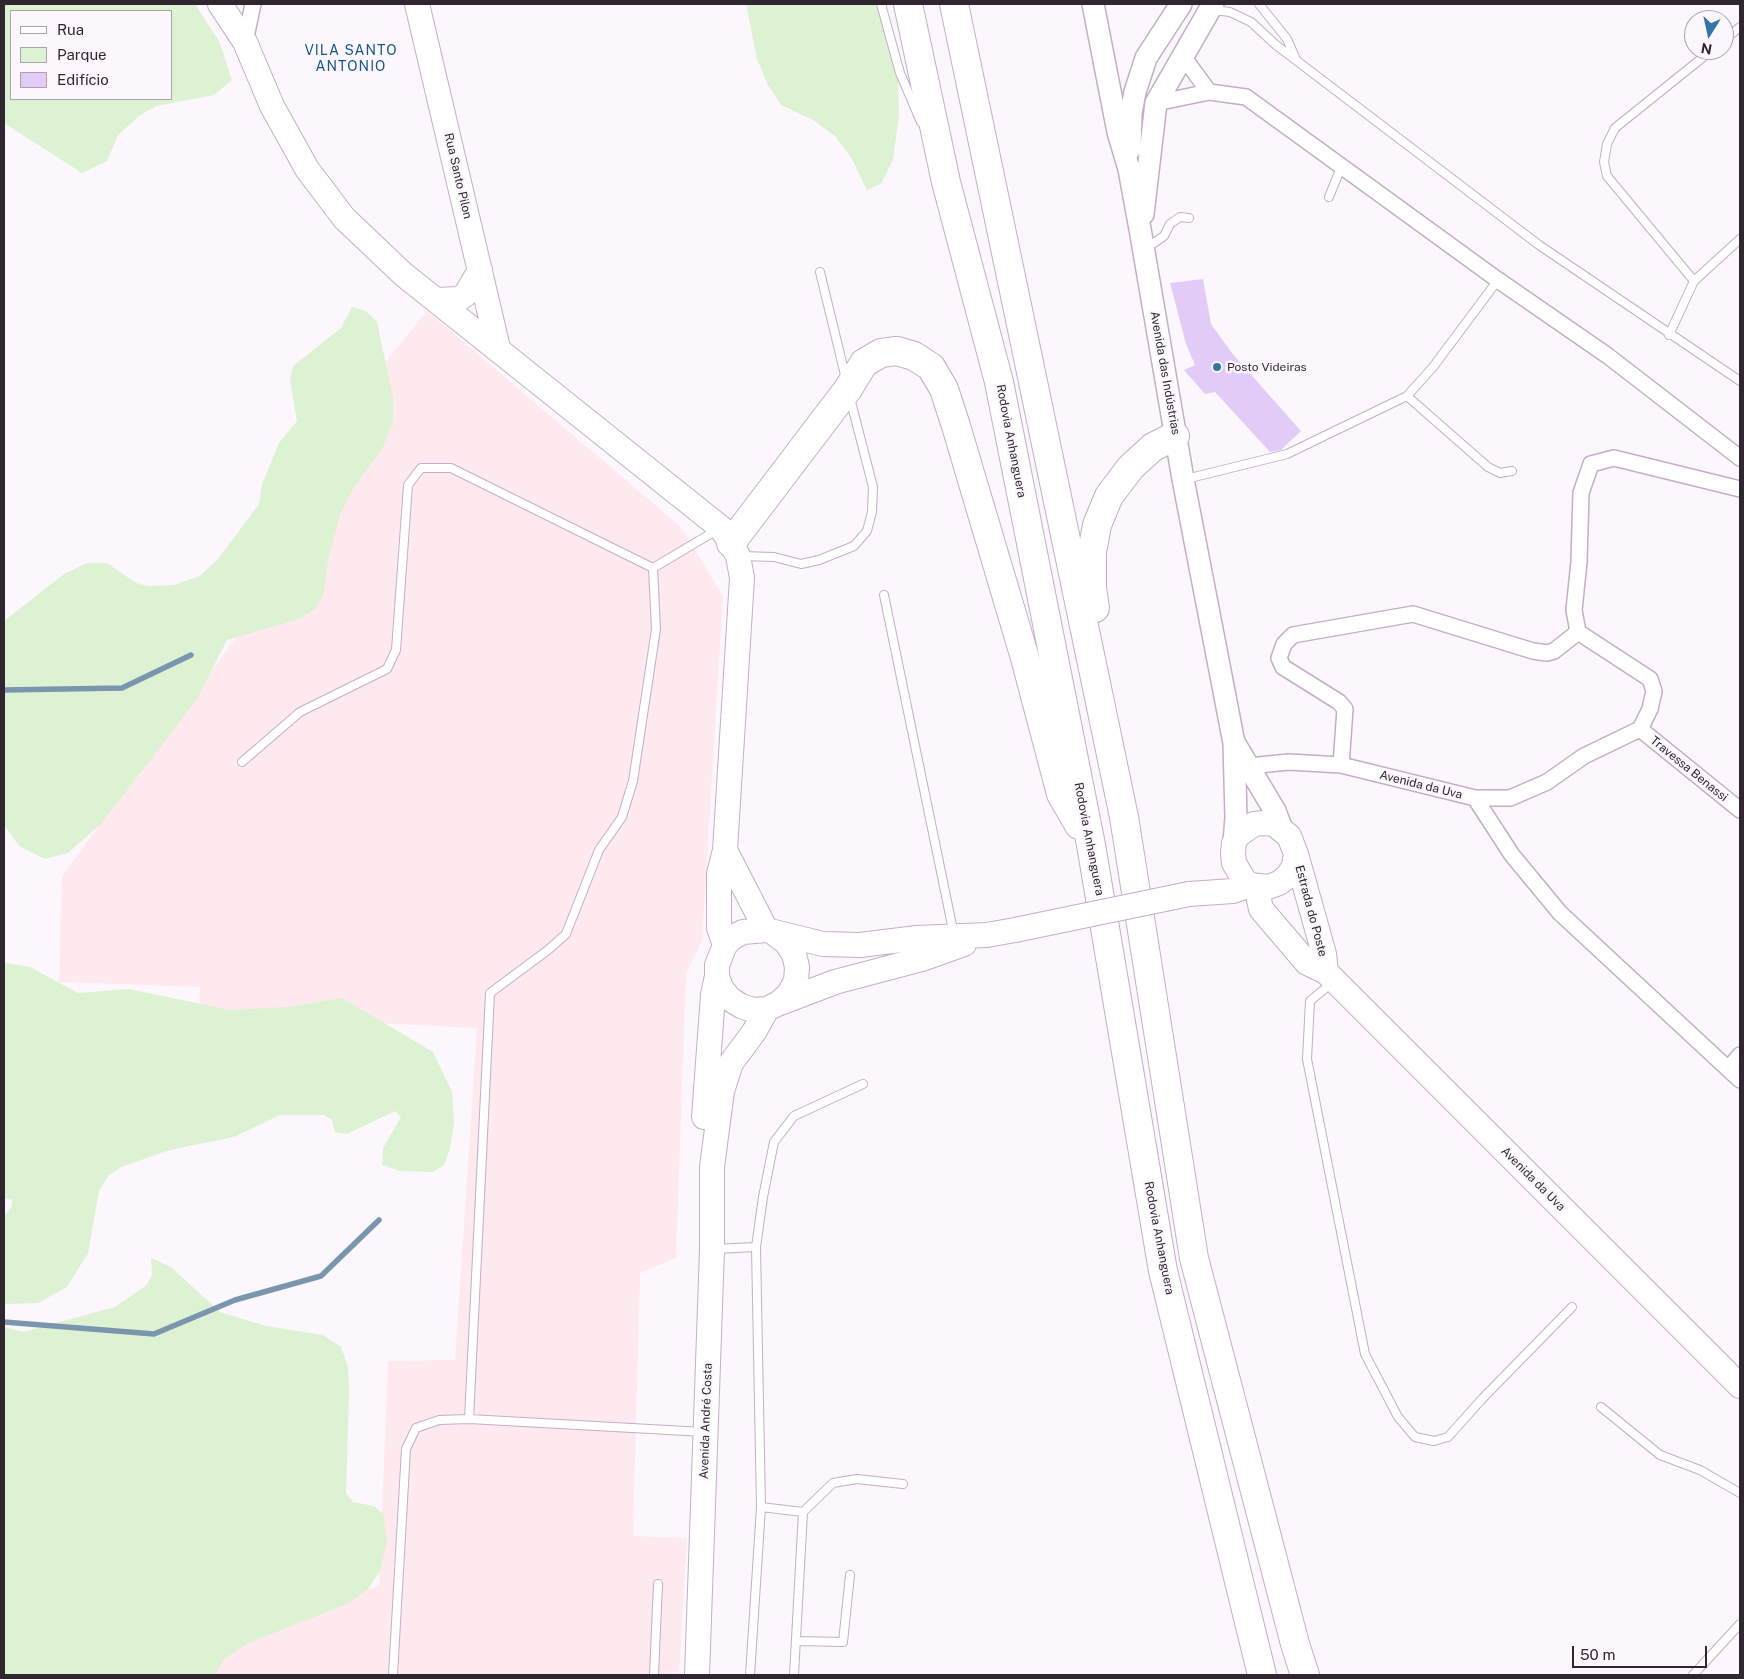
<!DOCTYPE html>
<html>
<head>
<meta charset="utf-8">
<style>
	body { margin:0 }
	#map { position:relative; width:1744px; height:1679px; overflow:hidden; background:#fcf7fd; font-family:"Public Sans",sans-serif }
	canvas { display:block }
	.frame { position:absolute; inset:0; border:5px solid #2f2630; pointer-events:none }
	.legend { position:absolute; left:10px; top:10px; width:162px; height:90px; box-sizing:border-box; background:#fcf7fd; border:1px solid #aaa3ab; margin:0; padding:6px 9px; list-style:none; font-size:15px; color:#2f2630 }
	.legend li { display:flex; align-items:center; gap:10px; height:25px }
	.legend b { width:25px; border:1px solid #aaa3ab }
	.north { position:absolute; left:1684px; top:10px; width:50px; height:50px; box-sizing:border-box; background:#fcf7fd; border:1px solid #aaa3ab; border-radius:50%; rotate:190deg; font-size:14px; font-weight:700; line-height:20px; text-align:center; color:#2f2630 }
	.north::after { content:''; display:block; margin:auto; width:18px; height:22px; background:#3375ab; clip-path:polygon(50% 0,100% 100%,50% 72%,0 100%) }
	.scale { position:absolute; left:1572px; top:1646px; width:135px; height:22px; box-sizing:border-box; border:2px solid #2f2630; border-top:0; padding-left:6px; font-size:15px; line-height:18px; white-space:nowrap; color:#2f2630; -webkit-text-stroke:4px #fcf7fd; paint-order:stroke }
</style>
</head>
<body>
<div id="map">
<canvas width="1744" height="1679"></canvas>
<div class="frame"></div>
<ul class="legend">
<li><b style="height:6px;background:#fff"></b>Rua</li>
<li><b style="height:14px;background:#dcf2d2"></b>Parque</li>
<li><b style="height:14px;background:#e2ccf7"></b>Edifício</li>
</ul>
<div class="north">N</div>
<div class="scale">50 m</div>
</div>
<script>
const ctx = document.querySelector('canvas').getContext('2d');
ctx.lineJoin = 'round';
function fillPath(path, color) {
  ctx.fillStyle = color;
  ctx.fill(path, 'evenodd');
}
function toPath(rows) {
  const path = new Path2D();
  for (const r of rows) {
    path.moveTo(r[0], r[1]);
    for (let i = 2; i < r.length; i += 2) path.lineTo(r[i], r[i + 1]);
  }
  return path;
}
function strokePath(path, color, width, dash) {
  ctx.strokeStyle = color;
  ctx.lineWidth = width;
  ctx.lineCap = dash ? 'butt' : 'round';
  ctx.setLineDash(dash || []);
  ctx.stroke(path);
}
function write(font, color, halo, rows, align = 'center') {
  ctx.font = font + ' "Public Sans",sans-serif';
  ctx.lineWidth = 5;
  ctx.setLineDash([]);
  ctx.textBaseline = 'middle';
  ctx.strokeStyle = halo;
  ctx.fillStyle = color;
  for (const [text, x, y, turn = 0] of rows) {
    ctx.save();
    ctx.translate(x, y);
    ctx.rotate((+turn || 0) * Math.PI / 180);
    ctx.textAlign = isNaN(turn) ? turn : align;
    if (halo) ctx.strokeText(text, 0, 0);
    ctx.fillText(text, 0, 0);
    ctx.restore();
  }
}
fillPath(toPath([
	[427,311,681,527,723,596,702,940,686,974,676,1258,640,1273,633,1536,687,1538,679,1675,203,1675,243,1626,379,1586,388,1361,455,1360,477,1028,199,1014,200,987,59,982,62,876,261,603,349,407]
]), '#fee9ee');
fillPath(toPath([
	[4,4,195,4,220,43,232,80,214,95,156,106,139,116,118,135,107,161,82,173,4,123],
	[11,11,171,11,171,99,11,99],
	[746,4,882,4,898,77,899,115,893,160,881,184,867,190,852,159,835,136,813,120,781,105,768,85,757,59],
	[352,307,366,311,377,322,393,398,393,422,382,449,353,489,340,514,328,560,324,593,315,609,299,619,227,640,197,699,101,824,68,853,45,859,19,846,4,825,4,621,64,574,87,563,107,563,136,583,148,586,174,585,200,576,218,559,259,504,262,484,279,443,297,421,290,379,293,366,341,328],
	[6,963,30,967,78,993,129,989,230,1010,288,1007,342,998,433,1052,452,1092,454,1122,450,1149,444,1165,433,1172,400,1171,382,1165,383,1148,401,1117,395,1111,347,1134,335,1132,332,1120,324,1115,280,1115,234,1137,170,1150,121,1167,109,1175,99,1191,88,1253,67,1287,38,1303,6,1304,4,1303,4,1217,12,1206,12,1200,4,1198,4,965],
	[151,1258,171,1267,220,1312,266,1326,323,1335,341,1347,348,1367,349,1393,346,1493,353,1502,374,1506,383,1514,387,1540,380,1571,368,1589,347,1604,246,1644,223,1660,215,1675,4,1675,4,1327,23,1332,115,1307,147,1285,152,1275]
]), '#dcf2d2');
strokePath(toPath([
	[4,690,122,688,191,655],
	[4,1322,154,1334,235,1300,321,1276,379,1220]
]), '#7a96ae', 5.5);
fillPath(toPath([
	[1203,279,1211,324,1232,353,1301,431,1281,450,1270,452,1215,392,1205,394,1184,370,1195,365,1186,344,1170,283]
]), '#e2ccf7');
const service = toPath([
	[881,4,900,73,921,122],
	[1259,4,1287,39,1295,57],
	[1213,10,1230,12,1251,22,1276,45,1539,245,1740,381],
	[1724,40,1740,27],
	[1329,197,1342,165],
	[1145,249,1164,236,1170,224,1180,217,1189,218],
	[820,272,846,379],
	[1694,281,1607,176,1604,162,1607,144,1615,128,1712,50],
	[1669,335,1694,281,1740,239],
	[1407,396,1488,467,1500,473,1512,471],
	[1186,479,1287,454,1407,396,1433,367,1498,280],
	[741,556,774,557,801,564,819,560,854,546,867,531,872,512,873,487,850,398],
	[884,595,954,935],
	[242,762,300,712,387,669,396,650,408,485,421,468,451,468,653,568],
	[1333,982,1310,1001,1307,1059,1365,1354,1398,1417,1415,1437,1434,1441,1448,1437,1482,1399,1572,1307],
	[756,1247,763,1197,774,1142,794,1116,863,1084],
	[714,1249,756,1247,761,1507,750,1675],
	[1601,1407,1660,1455,1700,1470,1740,1493],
	[469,1419,490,993,548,950,566,934,599,850,622,817,633,781,656,629,653,568,717,530],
	[761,1507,803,1512,833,1483,857,1479,903,1484],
	[797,1641,843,1642,850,1575],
	[393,1675,406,1449,416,1428,439,1420,469,1419,704,1432],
	[654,1675,658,1584],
	[794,1675,803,1512],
	[1693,1675,1740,1624]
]);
const minor = toPath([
	[245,42,253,4],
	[1182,55,1209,92],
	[1156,103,1209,92,1246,97,1498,280,1608,356,1740,458],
	[1640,729,1650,709,1654,691,1650,679,1578,632,1574,610,1579,562,1581,493,1591,464,1614,458,1740,489],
	[1341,765,1345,709,1339,702,1283,667,1279,658,1284,644,1293,635,1413,614,1533,651,1547,653,1554,651,1578,632],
	[1248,766,1289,762,1341,765,1475,798,1510,798,1547,782,1584,756,1640,729,1740,810],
	[1475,798,1512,855,1560,913,1740,1080],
	[1729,1068,1740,1055]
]);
const secondary = toPath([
	[1093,4,1118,132,1129,169,1140,229,1183,479,1234,743,1236,817,1234,843],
	[1130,149,1131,113,1135,92,1146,58,1181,4],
	[1143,214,1156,103,1213,4],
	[1235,744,1275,811,1282,829]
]);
const primary = toPath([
	[220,4,245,42,272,106,307,169,344,218,403,274,721,528,731,543,738,556,742,578,725,850,719,874,719,928,725,945],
	[417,4,498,348],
	[436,300,459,299,466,294,480,270],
	[1264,823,1274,824,1289,836,1296,854,1294,866,1288,876,1279,883,1268,887,1250,885,1244,880,1234,863,1233,853,1234,843,1238,835,1254,824,1264,823],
	[725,850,766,930],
	[1296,854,1324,954,1326,972],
	[1256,886,1261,909,1307,963,1326,972,1740,1386],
	[1189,894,1233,891,1250,885],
	[775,934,786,942,794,954,797,967,796,981,789,994,779,1003,767,1009,753,1010,741,1006,730,999,721,988,717,976,717,965,725,945,733,937,743,932,766,930,823,944,860,945,917,938,987,935,1015,930],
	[780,1003,835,982,922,959,964,944],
	[704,1117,713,995,717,976],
	[697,1675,712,1250,712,1167,722,1091,731,1063,754,1032,767,1009]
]);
const motorway = toPath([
	[908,4,946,182,999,382,1091,845,1163,1271,1262,1675],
	[954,4,1124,817,1194,1258,1295,1644,1305,1675],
	[731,543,848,389,864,363,881,353,897,351,914,356,931,367,944,389,956,426,1025,658,1061,794,1079,825],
	[1095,608,1092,588,1092,552,1097,525,1109,496,1131,467,1153,447,1175,436]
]);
strokePath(service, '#c5adc8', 10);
strokePath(minor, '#c5adc8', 18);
strokePath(secondary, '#c5adc8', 24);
strokePath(primary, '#c5adc8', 26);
strokePath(motorway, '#c5adc8', 30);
strokePath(service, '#fff', 8);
strokePath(minor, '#fff', 15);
strokePath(secondary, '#fff', 21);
strokePath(primary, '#fff', 24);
strokePath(motorway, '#fff', 28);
const primaryBridge = toPath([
	[1015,930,1189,894]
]);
strokePath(primaryBridge, '#c5adc8', 26, []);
strokePath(primaryBridge, '#fff', 24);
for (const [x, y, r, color] of [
	[1217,367,5,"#3375ab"]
]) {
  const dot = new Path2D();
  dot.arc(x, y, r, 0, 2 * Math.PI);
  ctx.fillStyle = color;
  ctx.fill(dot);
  strokePath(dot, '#fcf7fd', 2);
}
write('12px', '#2f2630', '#fcf7fd', [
	["Rua Santo Pilon",458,176,77],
	["Avenida das Indústrias",1165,373,80],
	["Rodovia Anhanguera",1011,441,79],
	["Travessa Benassi",1689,769,39],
	["Avenida da Uva",1421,785,14],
	["Rodovia Anhanguera",1089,839,79],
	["Estrada do Poste",1311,911,75],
	["Avenida da Uva",1533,1179,45],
	["Rodovia Anhanguera",1159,1238,79],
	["Avenida André Costa",706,1421,-88]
]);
write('12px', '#2f2630', '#fcf7fd', [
	["Posto Videiras",1227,367]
], 'left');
ctx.letterSpacing = '1px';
write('14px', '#175686', '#fcf7fd', [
	["VILA SANTO",351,51],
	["ANTONIO",351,67]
]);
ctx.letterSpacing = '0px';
</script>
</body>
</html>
